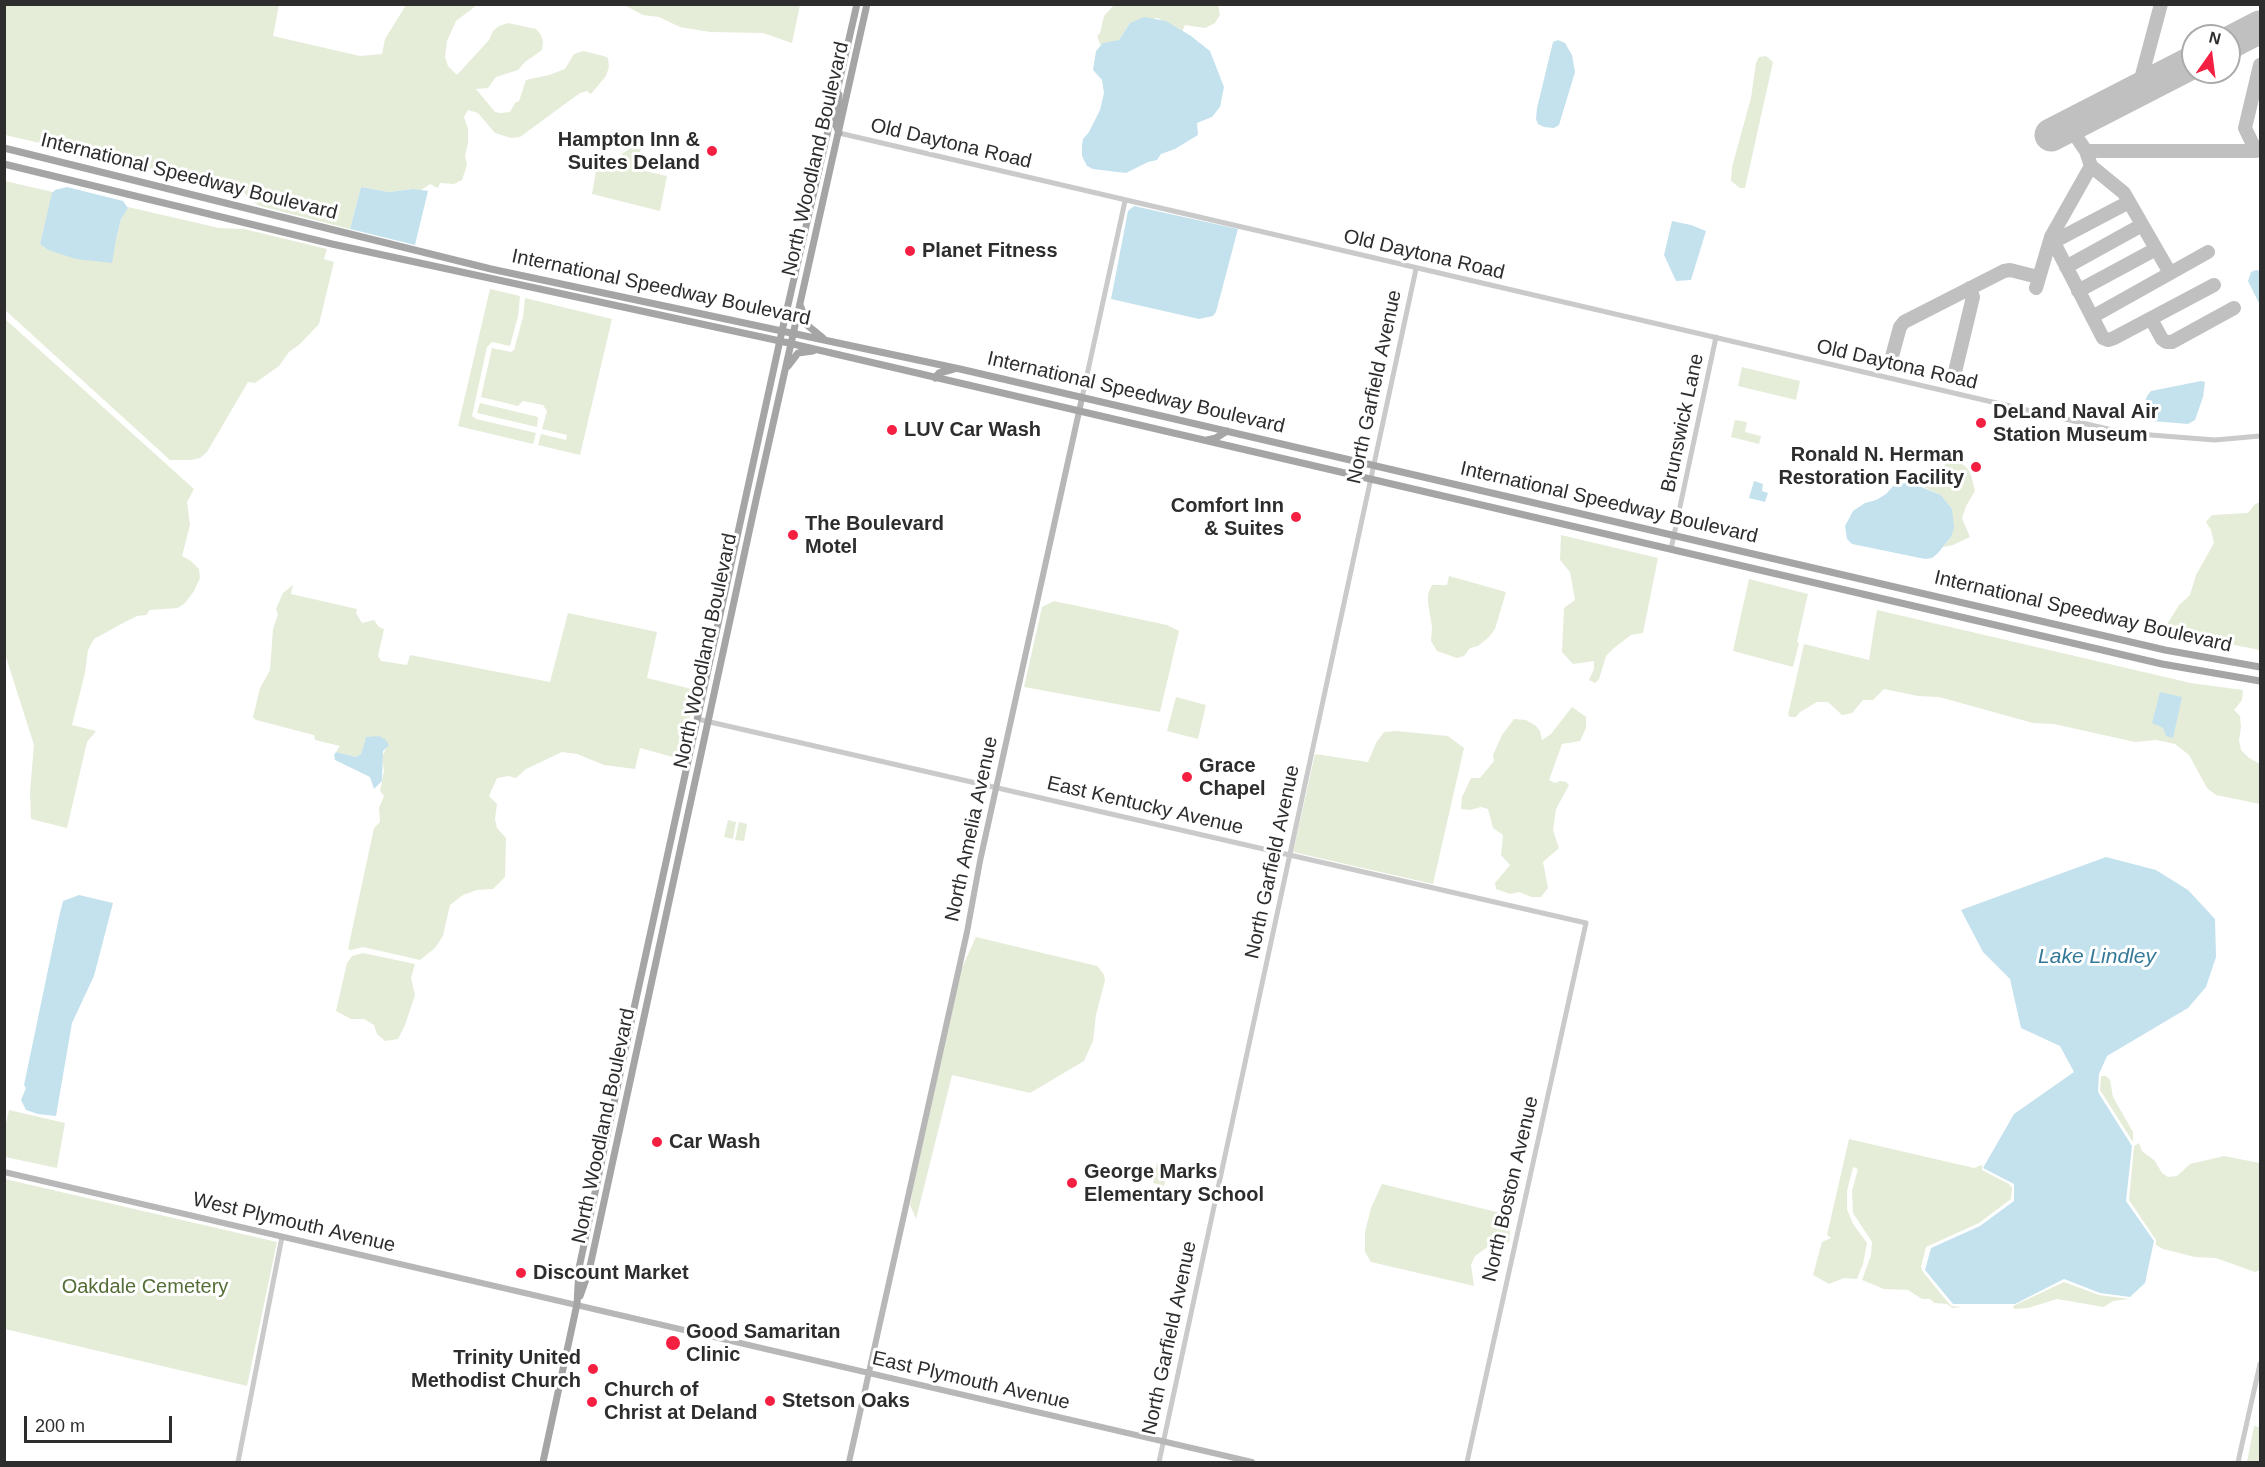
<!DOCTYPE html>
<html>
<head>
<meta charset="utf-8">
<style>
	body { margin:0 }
	#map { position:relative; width:2265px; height:1467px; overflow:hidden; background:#fff; font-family:Helvetica,sans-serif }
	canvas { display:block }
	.frame { position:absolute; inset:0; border:6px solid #2d2d2d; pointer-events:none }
	.north { position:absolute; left:2181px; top:24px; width:60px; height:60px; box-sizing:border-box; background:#fff; border:2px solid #ababab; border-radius:50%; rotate:14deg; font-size:16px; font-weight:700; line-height:24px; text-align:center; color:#2d2d2d }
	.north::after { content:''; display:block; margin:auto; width:21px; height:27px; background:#f51f42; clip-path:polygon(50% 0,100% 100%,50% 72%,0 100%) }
	.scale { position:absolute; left:24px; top:1416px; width:148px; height:27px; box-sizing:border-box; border:3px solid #2d2d2d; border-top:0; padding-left:8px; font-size:18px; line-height:21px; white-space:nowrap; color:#2d2d2d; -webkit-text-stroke:4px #fff; paint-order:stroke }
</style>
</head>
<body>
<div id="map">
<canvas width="2265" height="1467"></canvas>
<div class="frame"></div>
<div class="north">N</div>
<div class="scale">200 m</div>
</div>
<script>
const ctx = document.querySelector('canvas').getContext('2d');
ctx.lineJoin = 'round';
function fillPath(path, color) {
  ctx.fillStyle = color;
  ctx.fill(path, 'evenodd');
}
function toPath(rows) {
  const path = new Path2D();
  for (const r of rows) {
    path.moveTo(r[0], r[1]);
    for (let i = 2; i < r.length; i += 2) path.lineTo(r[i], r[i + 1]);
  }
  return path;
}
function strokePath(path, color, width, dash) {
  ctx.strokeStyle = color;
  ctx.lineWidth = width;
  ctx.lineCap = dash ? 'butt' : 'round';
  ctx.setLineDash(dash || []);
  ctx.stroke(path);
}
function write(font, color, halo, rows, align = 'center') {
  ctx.font = font + ' Helvetica,sans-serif';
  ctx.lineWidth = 6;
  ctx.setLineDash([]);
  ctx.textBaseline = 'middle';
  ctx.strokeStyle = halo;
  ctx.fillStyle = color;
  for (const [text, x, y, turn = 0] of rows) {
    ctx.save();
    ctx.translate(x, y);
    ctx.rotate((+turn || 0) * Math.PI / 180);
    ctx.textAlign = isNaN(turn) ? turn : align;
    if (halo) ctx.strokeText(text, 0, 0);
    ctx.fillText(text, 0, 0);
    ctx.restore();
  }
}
fillPath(toPath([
	[1218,4,1220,15,1215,23,1205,28,1185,25,1182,32,1158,18,1130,23,1119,40,1101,46,1097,36,1100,33,1104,16,1114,5],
	[5,5,279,5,273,36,360,56,382,54,385,39,406,5,477,5,456,21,447,41,445,57,448,66,457,75,489,40,493,31,499,26,508,23,536,29,541,35,543,42,542,50,525,62,518,70,496,77,488,88,476,89,495,112,501,113,510,112,515,103,519,101,526,80,549,75,565,69,574,54,583,51,604,56,608,58,609,67,606,76,591,94,587,91,580,93,520,137,511,138,495,133,478,113,468,110,464,117,468,129,468,143,465,156,467,165,462,180,454,184,440,183,438,188,430,184,420,191,413,189,389,192,361,187,350,229,260,206,248,199,243,190,5,135],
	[624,5,800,5,792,43,763,33,710,32,680,27,659,17,643,15],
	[1766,56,1773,62,1745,188,1740,188,1731,181,1732,167,1751,98,1756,63,1759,57],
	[643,140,636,169,667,176,660,211,592,194,596,171],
	[5,181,53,192,40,244,48,250,55,252,116,239,121,219,128,207,219,228,244,229,327,249,324,259,334,262,319,324,300,344,289,352,279,366,255,383,248,382,207,452,200,458,191,460,170,460,5,310],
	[490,289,520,296,518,316,510,346,492,342,487,347,472,416,476,419,536,433,533,444,458,426],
	[525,298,612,319,580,455,538,445,541,434,566,440,567,435,542,429,547,411,543,405,523,401,518,406,481,397,492,348,511,352,514,350,523,317],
	[4,318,194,489,187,502,190,525,182,556,191,561,199,569,200,578,194,591,185,603,178,608,150,610,146,615,137,616,125,622,94,639,88,650,85,673,72,725,96,731,87,742,67,828,31,819,30,792,34,745,5,654],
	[1742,367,1800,381,1796,400,1738,386],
	[480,403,538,417,537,427,477,413],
	[1735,420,1747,422,1745,432,1761,436,1759,444,1731,437],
	[1951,458,1955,458,1967,468,1971,475,1975,491,1966,506,1962,518,1970,537,1953,545,1943,547,1951,537,1952,509,1941,495,1912,482,1917,475,1934,471,1944,466],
	[2260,502,2260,650,2163,631,2179,605,2190,595,2196,575,2214,543,2211,530,2206,522,2212,515,2248,513,2255,504],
	[1561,535,1658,558,1643,633,1631,635,1614,648,1606,656,1599,679,1595,683,1589,680,1594,669,1594,661,1573,664,1562,652,1564,608,1575,600,1570,572,1560,560],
	[1449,576,1506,592,1495,629,1489,637,1478,646,1470,648,1464,656,1457,658,1437,651,1431,641,1432,627,1428,603,1428,594,1432,585,1447,585],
	[1749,579,1808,594,1797,642,1799,643,1793,667,1733,651],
	[293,585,291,594,357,609,356,613,362,623,374,620,379,627,384,629,378,656,381,661,407,665,410,655,550,682,568,613,657,632,647,678,696,690,680,759,640,748,635,769,604,765,577,754,562,752,526,769,516,778,508,776,497,778,489,796,497,804,495,819,497,828,506,838,505,877,493,889,477,890,463,895,450,905,443,936,435,948,420,960,363,947,351,950,348,949,374,828,380,822,379,808,384,796,380,791,384,771,382,757,386,748,366,737,361,754,356,757,336,752,340,746,315,740,314,735,256,720,253,717,260,688,270,670,273,629,278,614,276,609,283,593],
	[1054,601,1167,625,1179,631,1160,712,1024,687,1042,607],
	[1877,610,2191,683,2243,690,2242,700,2234,710,2240,716,2241,727,2239,740,2241,750,2249,758,2260,764,2260,804,2216,795,2207,788,2189,755,2175,744,2156,740,2135,742,2054,724,2033,723,1939,697,1918,696,1884,689,1873,700,1863,700,1852,713,1842,715,1828,702,1817,702,1800,712,1796,717,1790,717,1788,715,1804,644,1869,660],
	[1176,697,1206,705,1198,739,1167,731],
	[1572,707,1586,717,1586,728,1580,741,1562,744,1549,780,1555,783,1560,781,1566,782,1569,785,1556,809,1553,830,1559,848,1543,862,1548,888,1541,897,1532,897,1519,892,1510,894,1496,889,1495,883,1510,865,1501,855,1503,835,1493,828,1488,809,1481,807,1470,810,1461,809,1462,797,1471,778,1480,778,1494,761,1493,755,1502,735,1514,719,1526,720,1536,726,1540,731,1542,740,1551,734],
	[1396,731,1448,736,1464,748,1433,884,1293,852,1315,754,1368,762,1376,743,1384,732],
	[728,820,736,822,733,839,724,837],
	[739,822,747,824,744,841,735,840],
	[976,937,1097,966,1099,968,1104,975,1105,980,1096,1015,1093,1041,1084,1061,1030,1093,952,1075,916,1219,910,1205,913,1187,961,970],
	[363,953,415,964,411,978,415,995,405,1025,398,1039,385,1041,377,1034,374,1025,364,1019,351,1019,336,1011,347,963,352,956],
	[2101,1076,2106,1076,2110,1080,2113,1097,2133,1132,2133,1142,2100,1090],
	[9,1110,65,1123,57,1168,5,1157,5,1129],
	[1849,1139,1974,1168,1982,1165,1982,1170,2009,1184,2012,1188,2011,1199,1979,1223,1926,1247,1921,1267,1923,1272,1951,1306,1962,1307,1952,1308,1947,1304,1934,1303,1930,1299,1922,1299,1908,1290,1884,1289,1862,1280,1871,1255,1872,1242,1853,1213,1852,1191,1858,1169,1853,1167,1847,1191,1847,1209,1853,1224,1867,1243,1863,1264,1857,1279,1844,1278,1829,1284,1813,1275,1822,1242,1831,1238,1827,1235],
	[2139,1143,2142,1151,2155,1161,2162,1173,2168,1177,2177,1176,2190,1164,2224,1156,2260,1163,2260,1270,2255,1272,2216,1258,2195,1257,2163,1249,2156,1245,2156,1240,2129,1200,2134,1146],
	[1157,1163,1169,1166,1164,1186,1153,1183],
	[5,1179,277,1242,247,1386,5,1329],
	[1382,1184,1509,1215,1511,1222,1509,1243,1500,1238,1475,1256,1471,1265,1474,1286,1371,1262,1365,1252,1365,1232,1371,1208],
	[2064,1282,2099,1295,2130,1299,2113,1301,2104,1307,2057,1299,2028,1308,2014,1309,2013,1306],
	[2254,1426,2260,1427,2260,1462,2247,1462]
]), '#e5edd9');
fillPath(toPath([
	[1144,17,1166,21,1191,36,1210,51,1224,87,1220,107,1212,117,1197,123,1198,135,1175,149,1161,154,1157,160,1148,162,1126,173,1093,169,1087,166,1082,156,1082,145,1083,139,1089,132,1100,110,1104,93,1102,80,1093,70,1096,51,1103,43,1119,40,1130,23],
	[1558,40,1565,43,1572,55,1575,72,1559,125,1554,128,1544,127,1538,124,1536,119,1537,108,1553,42],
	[67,187,123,201,128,208,121,219,116,239,112,263,76,259,48,250,40,244,52,193,55,190],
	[361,187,389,192,413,189,428,191,415,245,350,229],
	[1134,206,1238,229,1216,312,1213,316,1199,319,1111,299,1128,211],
	[1672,221,1691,225,1706,231,1691,280,1676,281,1664,255],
	[2256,270,2260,271,2260,305,2248,281,2251,272],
	[2201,381,2205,382,2203,397,2195,420,2188,424,2139,420,2147,396,2151,391],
	[1754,481,1763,484,1762,491,1768,493,1765,502,1749,498],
	[1909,482,1941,495,1952,509,1954,528,1951,537,1938,553,1932,558,1925,559,1852,544,1847,539,1845,526,1853,511,1865,503,1876,500,1886,494,1893,486],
	[2160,692,2182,697,2173,738,2166,736,2163,728,2152,723],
	[379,736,386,740,389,745,383,751,382,781,374,789,370,777,335,760,334,755,336,752,356,757,361,754,366,737],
	[2106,857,2156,870,2188,890,2215,919,2216,957,2206,987,2188,1008,2107,1056,2099,1074,2098,1092,2132,1146,2126,1201,2154,1241,2145,1283,2130,1297,2100,1293,2064,1279,2015,1304,1953,1304,1925,1270,1931,1248,1980,1226,2014,1201,2014,1184,1983,1168,2014,1114,2074,1072,2060,1046,2021,1028,2010,979,1983,952,1961,910],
	[79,895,113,903,94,976,72,1023,56,1116,38,1114,26,1110,21,1100,26,1088,24,1085,59,917,63,901]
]), '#c4e2ee');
strokePath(toPath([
	[2138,90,2161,4],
	[2069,126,2086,151,2256,151,2245,128,2260,65],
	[2091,166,2124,193,2170,273],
	[2051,237,2103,338,2108,340,2114,338,2214,285],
	[2053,242,2129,202],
	[2066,267,2142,225],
	[2036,288,2051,237,2091,166,2086,151],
	[2078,291,2156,249],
	[2092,317,2208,252],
	[2151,319,2162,339,2166,342,2172,342,2234,308],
	[1891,360,1900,327,1904,322,2004,271,2010,270,2038,277],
	[1954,376,1973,297,1970,288]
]), '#c0c0c0', 14);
strokePath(toPath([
	[2229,43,2260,27],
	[2051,135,2193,62]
]), '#c0c0c0', 33);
strokePath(toPath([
	[839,133,2108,429,2138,434,2215,440,2260,436],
	[1082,398,1125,201],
	[1671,549,1716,337],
	[697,719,1586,923,1467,1462],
	[238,1462,282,1237],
	[1159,1462,1416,269],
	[2238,1462,2260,1364]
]), '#cacaca', 5);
strokePath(toPath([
	[4,1172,1252,1462],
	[849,1462,967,932,980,861,1082,398]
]), '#b7b7b7', 6);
strokePath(toPath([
	[839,95,835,123,839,133],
	[4,148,491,269,960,369,2165,650,2260,667],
	[4,164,332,244,780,341,2162,664,2260,681],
	[801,307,807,325,823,338],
	[788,366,798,353,813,351],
	[935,378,939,373,954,369],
	[1207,440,1216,438,1227,431],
	[580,1296,589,1271,756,500,867,4],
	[543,1462,577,1304,579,1268,633,1013,782,331,857,4]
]), '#a5a5a5', 7);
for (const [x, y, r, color] of [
	[712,151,6,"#f51f42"],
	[910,251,6,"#f51f42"],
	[1981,423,6,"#f51f42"],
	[892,430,6,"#f51f42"],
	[1976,467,6,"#f51f42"],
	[1296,517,6,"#f51f42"],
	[793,535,6,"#f51f42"],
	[1187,777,6,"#f51f42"],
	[657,1142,6,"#f51f42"],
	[1072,1183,6,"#f51f42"],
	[521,1273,6,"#f51f42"],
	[673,1343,8,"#f51f42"],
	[593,1369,6,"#f51f42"],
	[770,1401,6,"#f51f42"],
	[592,1402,6,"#f51f42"]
]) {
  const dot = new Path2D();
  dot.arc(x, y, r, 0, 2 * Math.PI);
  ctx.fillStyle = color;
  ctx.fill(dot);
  strokePath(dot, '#fff', 2);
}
write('bold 20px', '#2d2d2d', '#fff', [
	["Hampton Inn &",700,140,"right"],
	["Suites Deland",700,163,"right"],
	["Planet Fitness",922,251],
	["DeLand Naval Air",1993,412],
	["Station Museum",1993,435],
	["LUV Car Wash",904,430],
	["Ronald N. Herman",1964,455,"right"],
	["Restoration Facility",1964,478,"right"],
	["Comfort Inn",1284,506,"right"],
	["& Suites",1284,529,"right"],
	["The Boulevard",805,524],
	["Motel",805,547],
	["Grace",1199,766],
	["Chapel",1199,789],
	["Car Wash",669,1142],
	["George Marks",1084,1172],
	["Elementary School",1084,1195],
	["Discount Market",533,1273],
	["Good Samaritan",686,1332],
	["Clinic",686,1355],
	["Trinity United",581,1358,"right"],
	["Methodist Church",581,1381,"right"],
	["Church of",604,1390],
	["Christ at Deland",604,1413],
	["Stetson Oaks",782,1401]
], 'left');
write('20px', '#2d2d2d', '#fff', [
	["Old Daytona Road",951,144,13],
	["North Woodland Boulevard",816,159,-77],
	["International Speedway Boulevard",189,177,14],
	["Old Daytona Road",1424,255,13],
	["International Speedway Boulevard",661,288,12],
	["Old Daytona Road",1897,365,13],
	["North Garfield Avenue",1375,387,-78],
	["International Speedway Boulevard",1136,393,13],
	["Brunswick Lane",1683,423,-78],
	["International Speedway Boulevard",1609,503,13],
	["International Speedway Boulevard",2083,612,13],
	["North Woodland Boulevard",706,651,-78],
	["East Kentucky Avenue",1145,806,13],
	["North Amelia Avenue",972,829,-78],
	["North Garfield Avenue",1273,862,-78],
	["North Woodland Boulevard",604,1126,-78],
	["North Boston Avenue",1511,1189,-77],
	["West Plymouth Avenue",294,1223,13],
	["North Garfield Avenue",1170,1338,-78],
	["East Plymouth Avenue",971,1381,13]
]);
write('20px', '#556d37', '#fff', [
	["Oakdale Cemetery",145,1287]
]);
write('italic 21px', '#347997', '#fff', [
	["Lake Lindley",2097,957]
]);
</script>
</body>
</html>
